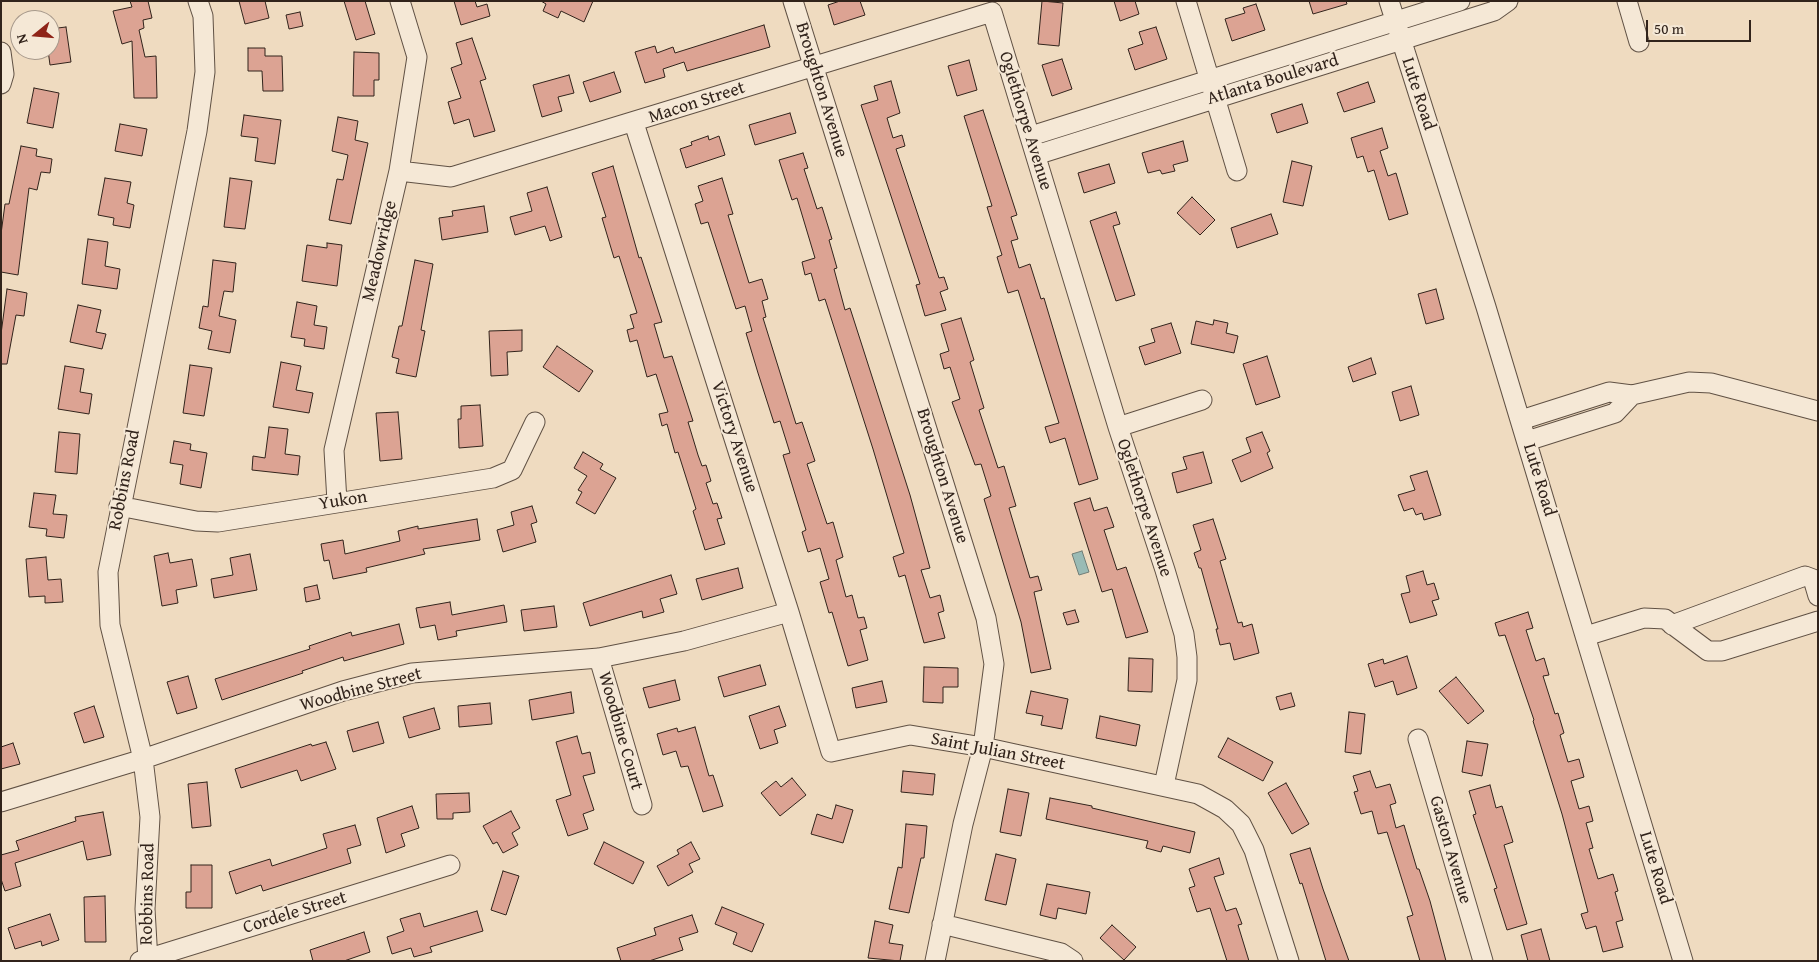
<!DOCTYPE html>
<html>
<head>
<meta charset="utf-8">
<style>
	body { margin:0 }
	#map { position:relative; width:1819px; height:962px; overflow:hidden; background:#efdbc0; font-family:"Gentium Book Plus",serif }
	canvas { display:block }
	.frame { position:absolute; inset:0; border:2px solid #31231b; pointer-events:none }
	.north { position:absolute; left:10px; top:10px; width:50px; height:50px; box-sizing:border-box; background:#f5e8d6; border:1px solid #a7998b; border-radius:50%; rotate:253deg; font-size:14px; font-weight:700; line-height:20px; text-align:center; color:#31231b }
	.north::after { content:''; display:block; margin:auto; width:18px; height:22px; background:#8f2418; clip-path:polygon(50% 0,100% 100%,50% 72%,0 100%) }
	.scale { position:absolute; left:1646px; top:20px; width:105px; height:22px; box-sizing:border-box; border:2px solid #31231b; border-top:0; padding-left:6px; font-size:15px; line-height:18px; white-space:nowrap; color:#31231b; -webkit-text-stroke:4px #f5e8d6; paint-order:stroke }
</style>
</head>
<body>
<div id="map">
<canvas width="1819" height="962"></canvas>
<div class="frame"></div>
<div class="north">N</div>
<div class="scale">50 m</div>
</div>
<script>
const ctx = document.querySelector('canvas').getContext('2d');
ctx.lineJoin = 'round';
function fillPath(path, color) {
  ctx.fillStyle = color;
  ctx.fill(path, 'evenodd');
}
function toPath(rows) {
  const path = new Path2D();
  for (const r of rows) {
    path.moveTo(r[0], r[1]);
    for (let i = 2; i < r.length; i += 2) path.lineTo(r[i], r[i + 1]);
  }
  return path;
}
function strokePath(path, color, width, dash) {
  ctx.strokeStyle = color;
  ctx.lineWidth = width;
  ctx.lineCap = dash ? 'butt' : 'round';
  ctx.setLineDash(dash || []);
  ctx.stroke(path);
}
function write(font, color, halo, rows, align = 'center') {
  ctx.font = font + ' "Gentium Book Plus",serif';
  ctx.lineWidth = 4;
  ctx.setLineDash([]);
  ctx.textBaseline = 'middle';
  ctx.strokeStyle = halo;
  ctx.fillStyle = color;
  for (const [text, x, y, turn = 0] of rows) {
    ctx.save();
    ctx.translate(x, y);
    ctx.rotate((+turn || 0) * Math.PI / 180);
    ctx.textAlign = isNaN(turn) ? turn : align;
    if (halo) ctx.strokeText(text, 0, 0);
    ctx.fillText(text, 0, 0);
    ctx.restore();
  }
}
const water = toPath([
	[1082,551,1089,572,1079,575,1072,554,1082,551]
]);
fillPath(water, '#9abbb5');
strokePath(water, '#707e77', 1);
const building = toPath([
	[130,1,148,1,152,18,143,20,144,28,139,30,145,57,156,56,157,98,134,98,132,41,122,44,113,11,132,7,130,1],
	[239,1,265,1,269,18,245,24,239,1],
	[344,1,365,1,375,34,356,40,344,1],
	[454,1,475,1,477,7,487,4,490,16,461,25,454,1],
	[541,1,593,1,584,22,561,11,558,18,543,11,546,4,541,1],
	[840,1,860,1,865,15,834,25,828,5,840,1],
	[1042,1,1063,3,1059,46,1038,44,1042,1],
	[1114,1,1135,1,1139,14,1120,21,1114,1],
	[1309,1,1346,1,1347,4,1313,14,1309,1],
	[1256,4,1265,30,1232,41,1225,19,1245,13,1243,8,1256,4],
	[300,12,303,26,289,29,286,15,300,12],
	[764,25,770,47,687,71,684,62,663,69,665,77,645,83,635,52,655,46,657,53,673,47,675,53,764,25],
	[66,27,71,62,50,65,48,50,50,50,50,29,66,27],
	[1156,27,1167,59,1135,70,1128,49,1143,44,1139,32,1156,27],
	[472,38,486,79,480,81,495,131,474,137,469,119,454,124,448,102,461,98,451,68,462,64,456,43,472,38],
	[248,48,265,48,265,56,282,56,283,91,263,91,262,71,248,71,248,48],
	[354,52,379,53,379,80,374,80,374,96,353,96,354,52],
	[1062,59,1072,89,1052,96,1042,65,1062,59],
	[969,60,977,90,957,96,948,66,969,60],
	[614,72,621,92,590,102,583,82,614,72],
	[569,75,574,93,558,97,562,111,542,117,533,85,569,75],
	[891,81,900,113,887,118,893,138,902,135,905,146,896,149,939,278,944,277,948,289,940,292,946,310,925,316,916,285,920,284,861,105,878,100,874,86,891,81],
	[1368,82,1375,102,1344,112,1337,93,1368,82],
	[34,88,59,93,53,128,27,123,34,88],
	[1302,104,1308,123,1277,133,1271,114,1302,104],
	[983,110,1017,215,1011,217,1018,239,1011,241,1019,268,1030,264,1041,299,1044,298,1098,479,1079,485,1065,438,1050,443,1045,427,1059,423,1018,290,1008,293,997,257,1002,255,987,207,992,206,964,116,983,110],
	[790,113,796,133,755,145,749,125,790,113],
	[244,115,281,120,275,164,255,161,258,138,241,136,244,115],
	[338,117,358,121,355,140,368,143,351,224,329,220,337,179,343,180,348,155,332,151,338,117],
	[120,124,147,129,142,156,115,151,120,124],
	[1382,128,1388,148,1380,151,1388,176,1396,173,1408,214,1389,220,1374,170,1368,172,1363,156,1357,158,1351,138,1382,128],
	[708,136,709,140,719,136,725,155,686,168,680,149,692,145,691,142,708,136],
	[1183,141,1188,161,1173,165,1175,171,1162,174,1160,170,1148,173,1142,153,1183,141],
	[21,146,37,149,36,156,52,159,50,173,41,172,37,190,29,188,18,275,1,272,1,234,5,204,9,204,21,146],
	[803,153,808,168,804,169,817,209,822,207,832,239,829,240,837,268,834,269,845,310,850,308,910,495,930,568,921,570,930,598,940,595,944,611,938,613,945,638,924,643,905,575,899,577,893,557,904,553,873,449,825,299,819,301,811,273,805,275,802,262,815,258,797,198,792,200,779,160,803,153],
	[1292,161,1312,166,1303,206,1283,202,1292,161],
	[1109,164,1115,183,1084,193,1078,173,1109,164],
	[613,166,639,258,641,257,662,322,654,324,664,358,672,356,693,421,688,422,698,455,702,466,706,465,711,481,706,483,713,504,717,503,722,518,717,519,725,544,705,550,693,511,696,509,678,452,675,453,667,424,662,426,659,414,668,412,656,374,647,377,637,340,630,342,627,330,634,328,630,315,637,313,619,256,614,258,602,218,606,217,592,173,613,166],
	[105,178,131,182,127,203,134,205,130,228,113,225,114,218,98,215,105,178],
	[230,178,252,181,245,229,224,227,230,178],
	[722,178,733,214,728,215,749,283,762,279,768,299,762,301,766,317,763,318,796,424,802,422,815,461,807,464,827,524,833,522,843,557,836,560,846,597,852,595,858,618,864,617,867,628,860,630,868,660,848,666,832,612,829,613,820,582,829,579,820,548,808,552,802,532,806,530,783,455,790,453,780,421,774,423,758,373,746,333,752,331,745,306,736,309,708,222,701,224,695,204,703,201,698,186,722,178],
	[547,187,562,237,550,241,545,226,515,235,510,217,532,211,527,193,547,187],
	[1192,197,1215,220,1200,235,1177,213,1192,197],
	[484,206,488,232,442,240,439,218,453,216,452,211,484,206],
	[1116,212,1120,224,1113,226,1135,295,1116,301,1090,221,1116,212],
	[1271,214,1278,234,1237,248,1231,228,1271,214],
	[88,239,108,242,105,266,120,269,117,289,82,284,88,239],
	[327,243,342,245,337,286,302,281,307,245,327,248,327,243],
	[213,260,236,263,233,292,224,291,219,316,236,320,230,353,208,349,212,331,199,328,203,306,208,307,213,260],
	[415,260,433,264,421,330,425,331,416,377,396,373,399,359,392,357,399,326,402,326,415,260],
	[7,289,27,293,24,316,16,315,7,364,1,364,1,334,7,289],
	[1436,289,1444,319,1426,324,1418,294,1436,289],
	[297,302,317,306,314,325,327,327,324,349,304,346,305,339,291,337,297,302],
	[78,305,101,310,96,332,106,334,102,349,70,342,78,305],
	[961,318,974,360,970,362,984,408,979,410,998,468,1004,466,1016,506,1009,508,1030,578,1038,576,1042,590,1034,592,1051,669,1031,673,1021,622,984,499,991,496,981,464,975,465,952,402,960,399,950,367,944,369,940,354,949,351,941,324,961,318],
	[1214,320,1228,323,1226,333,1238,336,1234,353,1191,344,1196,321,1213,325,1214,320],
	[1171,323,1181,353,1145,365,1139,347,1155,342,1151,329,1171,323],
	[522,330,522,351,507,352,508,375,491,376,489,331,522,330],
	[557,346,593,371,579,392,543,367,557,346],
	[1267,356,1280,397,1256,405,1243,364,1267,356],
	[1371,358,1376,374,1353,382,1348,367,1371,358],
	[281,362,301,366,296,390,313,393,309,413,273,407,281,362],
	[190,365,212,368,204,416,183,413,190,365],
	[65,366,84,369,80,392,92,394,89,414,58,409,65,366],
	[1411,386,1419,415,1400,421,1392,392,1411,386],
	[480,405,483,446,459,448,458,419,461,419,461,406,480,405],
	[398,412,402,459,380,461,376,413,398,412],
	[269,427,288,429,285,454,300,456,298,475,252,470,253,456,265,458,269,427],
	[59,432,80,434,77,474,55,472,59,432],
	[1262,432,1270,451,1267,453,1273,468,1241,482,1232,460,1251,452,1246,438,1262,432],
	[174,441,191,444,190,450,207,453,201,488,180,484,183,465,170,463,174,441],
	[583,452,603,464,600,469,616,478,595,514,576,503,582,492,578,490,587,476,574,468,583,452],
	[1203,452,1212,483,1177,493,1172,473,1187,469,1183,457,1203,452],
	[1427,471,1441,515,1424,520,1422,513,1416,515,1413,508,1404,511,1398,495,1415,490,1410,476,1427,471],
	[34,493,56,495,53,514,67,515,64,538,46,536,47,529,29,527,34,493],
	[1090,498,1094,511,1107,507,1114,527,1104,530,1117,570,1126,567,1148,632,1126,638,1112,589,1102,592,1074,503,1090,498],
	[532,506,537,522,531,524,536,542,503,552,497,530,514,525,511,512,532,506],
	[477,519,480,540,423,549,425,554,366,568,367,572,333,579,329,560,324,561,321,544,343,540,345,554,400,541,398,531,418,526,418,529,477,519],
	[1213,519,1226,559,1220,561,1238,623,1242,622,1243,627,1252,624,1259,653,1234,660,1230,643,1220,645,1216,629,1218,629,1201,568,1199,568,1194,553,1201,550,1193,525,1213,519],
	[168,553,170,563,192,559,197,586,176,590,178,603,162,606,154,556,168,553],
	[250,554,257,590,214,598,211,579,233,575,230,558,250,554],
	[46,557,48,580,61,579,63,602,45,603,45,596,29,597,26,559,46,557],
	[738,568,743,588,702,600,696,579,738,568],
	[1423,571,1427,585,1434,583,1439,599,1432,601,1437,615,1410,623,1401,594,1410,592,1406,576,1423,571],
	[671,575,677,594,660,599,664,612,643,618,642,611,590,626,583,603,671,575],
	[317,585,320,599,306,602,304,588,317,585],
	[450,602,452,615,504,605,507,622,456,631,457,636,438,640,435,625,420,628,416,608,450,602],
	[554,606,557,627,524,631,521,610,554,606],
	[1075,610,1079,622,1067,625,1063,613,1075,610],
	[1528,612,1533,628,1526,630,1536,661,1544,658,1549,675,1543,676,1555,714,1558,713,1564,733,1560,735,1568,762,1579,759,1584,777,1571,781,1579,809,1589,806,1593,821,1586,823,1593,848,1589,849,1598,879,1613,874,1618,891,1615,892,1623,920,1616,922,1623,947,1603,952,1596,926,1586,929,1581,914,1588,912,1562,814,1533,721,1534,720,1505,635,1499,636,1495,623,1528,612],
	[399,624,404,644,344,661,343,657,302,671,303,673,222,700,215,679,310,649,309,646,351,632,352,636,399,624],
	[1407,656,1417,688,1397,695,1393,681,1375,687,1368,664,1383,659,1384,664,1407,656],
	[1129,658,1153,659,1152,692,1128,691,1129,658],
	[760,665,766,685,724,697,718,677,760,665],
	[924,667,958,668,958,687,943,687,943,703,923,702,924,667],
	[188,676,197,708,177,714,167,682,188,676],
	[1456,677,1484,711,1468,724,1439,691,1456,677],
	[675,680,680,700,649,708,643,688,675,680],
	[882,681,887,702,856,708,852,688,882,681],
	[1031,691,1068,699,1062,729,1041,725,1043,716,1026,713,1031,691],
	[571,692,574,713,532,720,529,700,571,692],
	[1291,693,1295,706,1280,710,1276,697,1291,693],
	[490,703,492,724,459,727,458,706,490,703],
	[94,706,104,737,84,743,74,713,94,706],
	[779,706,786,726,774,730,778,743,760,749,749,716,779,706],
	[434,708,440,729,409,738,403,717,434,708],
	[1349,712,1365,714,1361,754,1345,752,1349,712],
	[1100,716,1140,725,1136,746,1096,738,1100,716],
	[378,722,384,743,353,752,347,731,378,722],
	[695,727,709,776,713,775,723,806,703,812,688,766,681,767,676,751,663,755,657,734,677,728,678,732,695,727],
	[577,736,582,754,590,752,595,773,583,776,594,810,583,814,588,829,568,836,556,800,571,795,556,742,577,736],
	[1228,738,1273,762,1263,781,1218,757,1228,738],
	[1467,741,1488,744,1482,776,1462,772,1467,741],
	[326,742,336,769,301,781,297,770,241,788,235,769,311,744,312,746,326,742],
	[13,743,20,764,1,769,1,747,13,743],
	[903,771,935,774,933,795,901,792,903,771],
	[1370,771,1376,788,1390,784,1396,803,1390,805,1396,828,1404,825,1417,869,1419,869,1430,901,1446,961,1420,961,1407,917,1413,915,1387,832,1378,834,1372,811,1361,814,1354,792,1358,791,1353,776,1370,771],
	[792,778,806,795,780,816,761,793,776,781,781,787,792,778],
	[207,782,211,826,192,828,188,784,207,782],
	[1286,783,1309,824,1292,834,1268,793,1286,783],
	[1490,785,1496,808,1502,806,1513,842,1504,845,1527,924,1507,930,1494,889,1497,888,1473,815,1476,814,1469,791,1490,785],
	[1008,789,1029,793,1021,836,1000,832,1008,789],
	[469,793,470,812,453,813,453,819,437,819,436,794,469,793],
	[1050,798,1092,806,1092,808,1195,832,1190,853,1163,846,1161,852,1146,848,1148,841,1046,819,1050,798],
	[836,805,853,810,843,843,811,834,817,814,832,819,836,805],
	[412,806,419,828,401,834,405,846,386,853,377,818,412,806],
	[511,811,520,828,512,833,518,845,503,853,497,842,493,844,483,826,511,811],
	[103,812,111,855,87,860,83,841,15,863,21,886,5,891,1,879,1,855,19,850,16,841,76,821,75,817,103,812],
	[906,824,927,826,924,858,921,858,909,913,889,909,898,867,902,868,906,824],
	[355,825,361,845,347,849,351,863,263,891,261,885,236,894,229,872,270,859,272,866,327,848,323,834,355,825],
	[604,842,644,862,633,884,594,864,604,842],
	[691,842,700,859,689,864,693,872,668,886,657,866,679,854,677,850,691,842],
	[1310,848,1323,889,1349,961,1326,961,1302,883,1300,884,1290,854,1310,848],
	[996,854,1016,859,1006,905,985,900,996,854],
	[1219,858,1224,874,1214,877,1226,911,1236,908,1242,924,1238,925,1249,961,1227,961,1210,908,1197,912,1189,888,1195,886,1189,869,1219,858],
	[191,865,212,865,212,908,186,908,186,892,191,892,191,865],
	[503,871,519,876,506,915,491,910,503,871],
	[1047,884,1090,892,1086,914,1058,908,1056,919,1040,915,1047,884],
	[105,896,106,942,85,942,84,897,105,896],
	[722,907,764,924,752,952,733,944,737,933,715,924,722,907],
	[477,911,483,931,430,947,432,952,414,957,411,948,392,954,387,937,404,931,400,919,420,913,424,927,477,911],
	[50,914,59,940,42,946,41,941,15,949,8,928,50,914],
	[692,915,698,932,679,938,683,950,649,961,621,961,617,948,656,935,654,928,692,915],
	[875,921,893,925,889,943,903,945,900,961,868,958,875,921],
	[1112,925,1136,947,1124,960,1100,938,1112,925],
	[1541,929,1550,961,1528,961,1521,935,1541,929],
	[364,932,370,952,344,961,313,961,310,950,364,932]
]);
fillPath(building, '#dca393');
strokePath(building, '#31231b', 1);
const minor = toPath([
	[793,1,986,618,994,664,983,747,963,824,935,961],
	[1186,1,1237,171],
	[1389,1,1486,307,1683,961],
	[1627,1,1639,42],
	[1,52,4,74,1,84],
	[634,123,789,612,831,752,910,735,983,747,1198,794,1225,809,1241,824,1254,850,1289,961],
	[1031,136,1460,1],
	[1036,155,1494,11,1508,1],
	[399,171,451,177,992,12,1118,427,1165,570,1184,634,1187,657,1187,680,1164,785],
	[1521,420,1609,392,1632,395,1689,382,1711,383,1818,411],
	[1118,427,1202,400],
	[1527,441,1615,413,1632,395],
	[337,502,334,450,399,171,417,57,400,1],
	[119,506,196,521,218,522,493,478,512,470,535,422],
	[1672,625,1805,576,1813,579,1818,596],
	[1586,636,1644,618,1665,619,1708,651,1722,651,1818,621],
	[599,658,642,805],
	[1418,739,1483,961],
	[1,802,143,759,343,691,412,673,599,658,684,641,789,612],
	[942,924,1061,953,1073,961],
	[140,961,450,865],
	[148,961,145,909,150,817,143,759,110,625,108,572,197,131,205,72,203,16,198,1]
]);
strokePath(minor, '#605144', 21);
strokePath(minor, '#f5e8d6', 19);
write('18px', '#31231b', '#f5e8d6', [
	["Atlanta Boulevard",1273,80,-17],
	["Broughton Avenue",821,90,73],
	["Lute Road",1418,94,72],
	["Macon Street",697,103,-18],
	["Oglethorpe Avenue",1025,121,73],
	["Meadowridge",380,251,-77],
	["Victory Avenue",734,437,72],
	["Broughton Avenue",942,476,73],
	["Robbins Road",125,480,-79],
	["Lute Road",1539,480,73],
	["Yukon",343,501,-9],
	["Oglethorpe Avenue",1144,508,72],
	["Woodbine Street",361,690,-15],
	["Woodbine Court",620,731,74],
	["Saint Julian Street",998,752,11],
	["Gaston Avenue",1450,850,74],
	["Lute Road",1655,868,73],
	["Robbins Road",148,894,-89],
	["Cordele Street",295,913,-17]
]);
</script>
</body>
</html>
